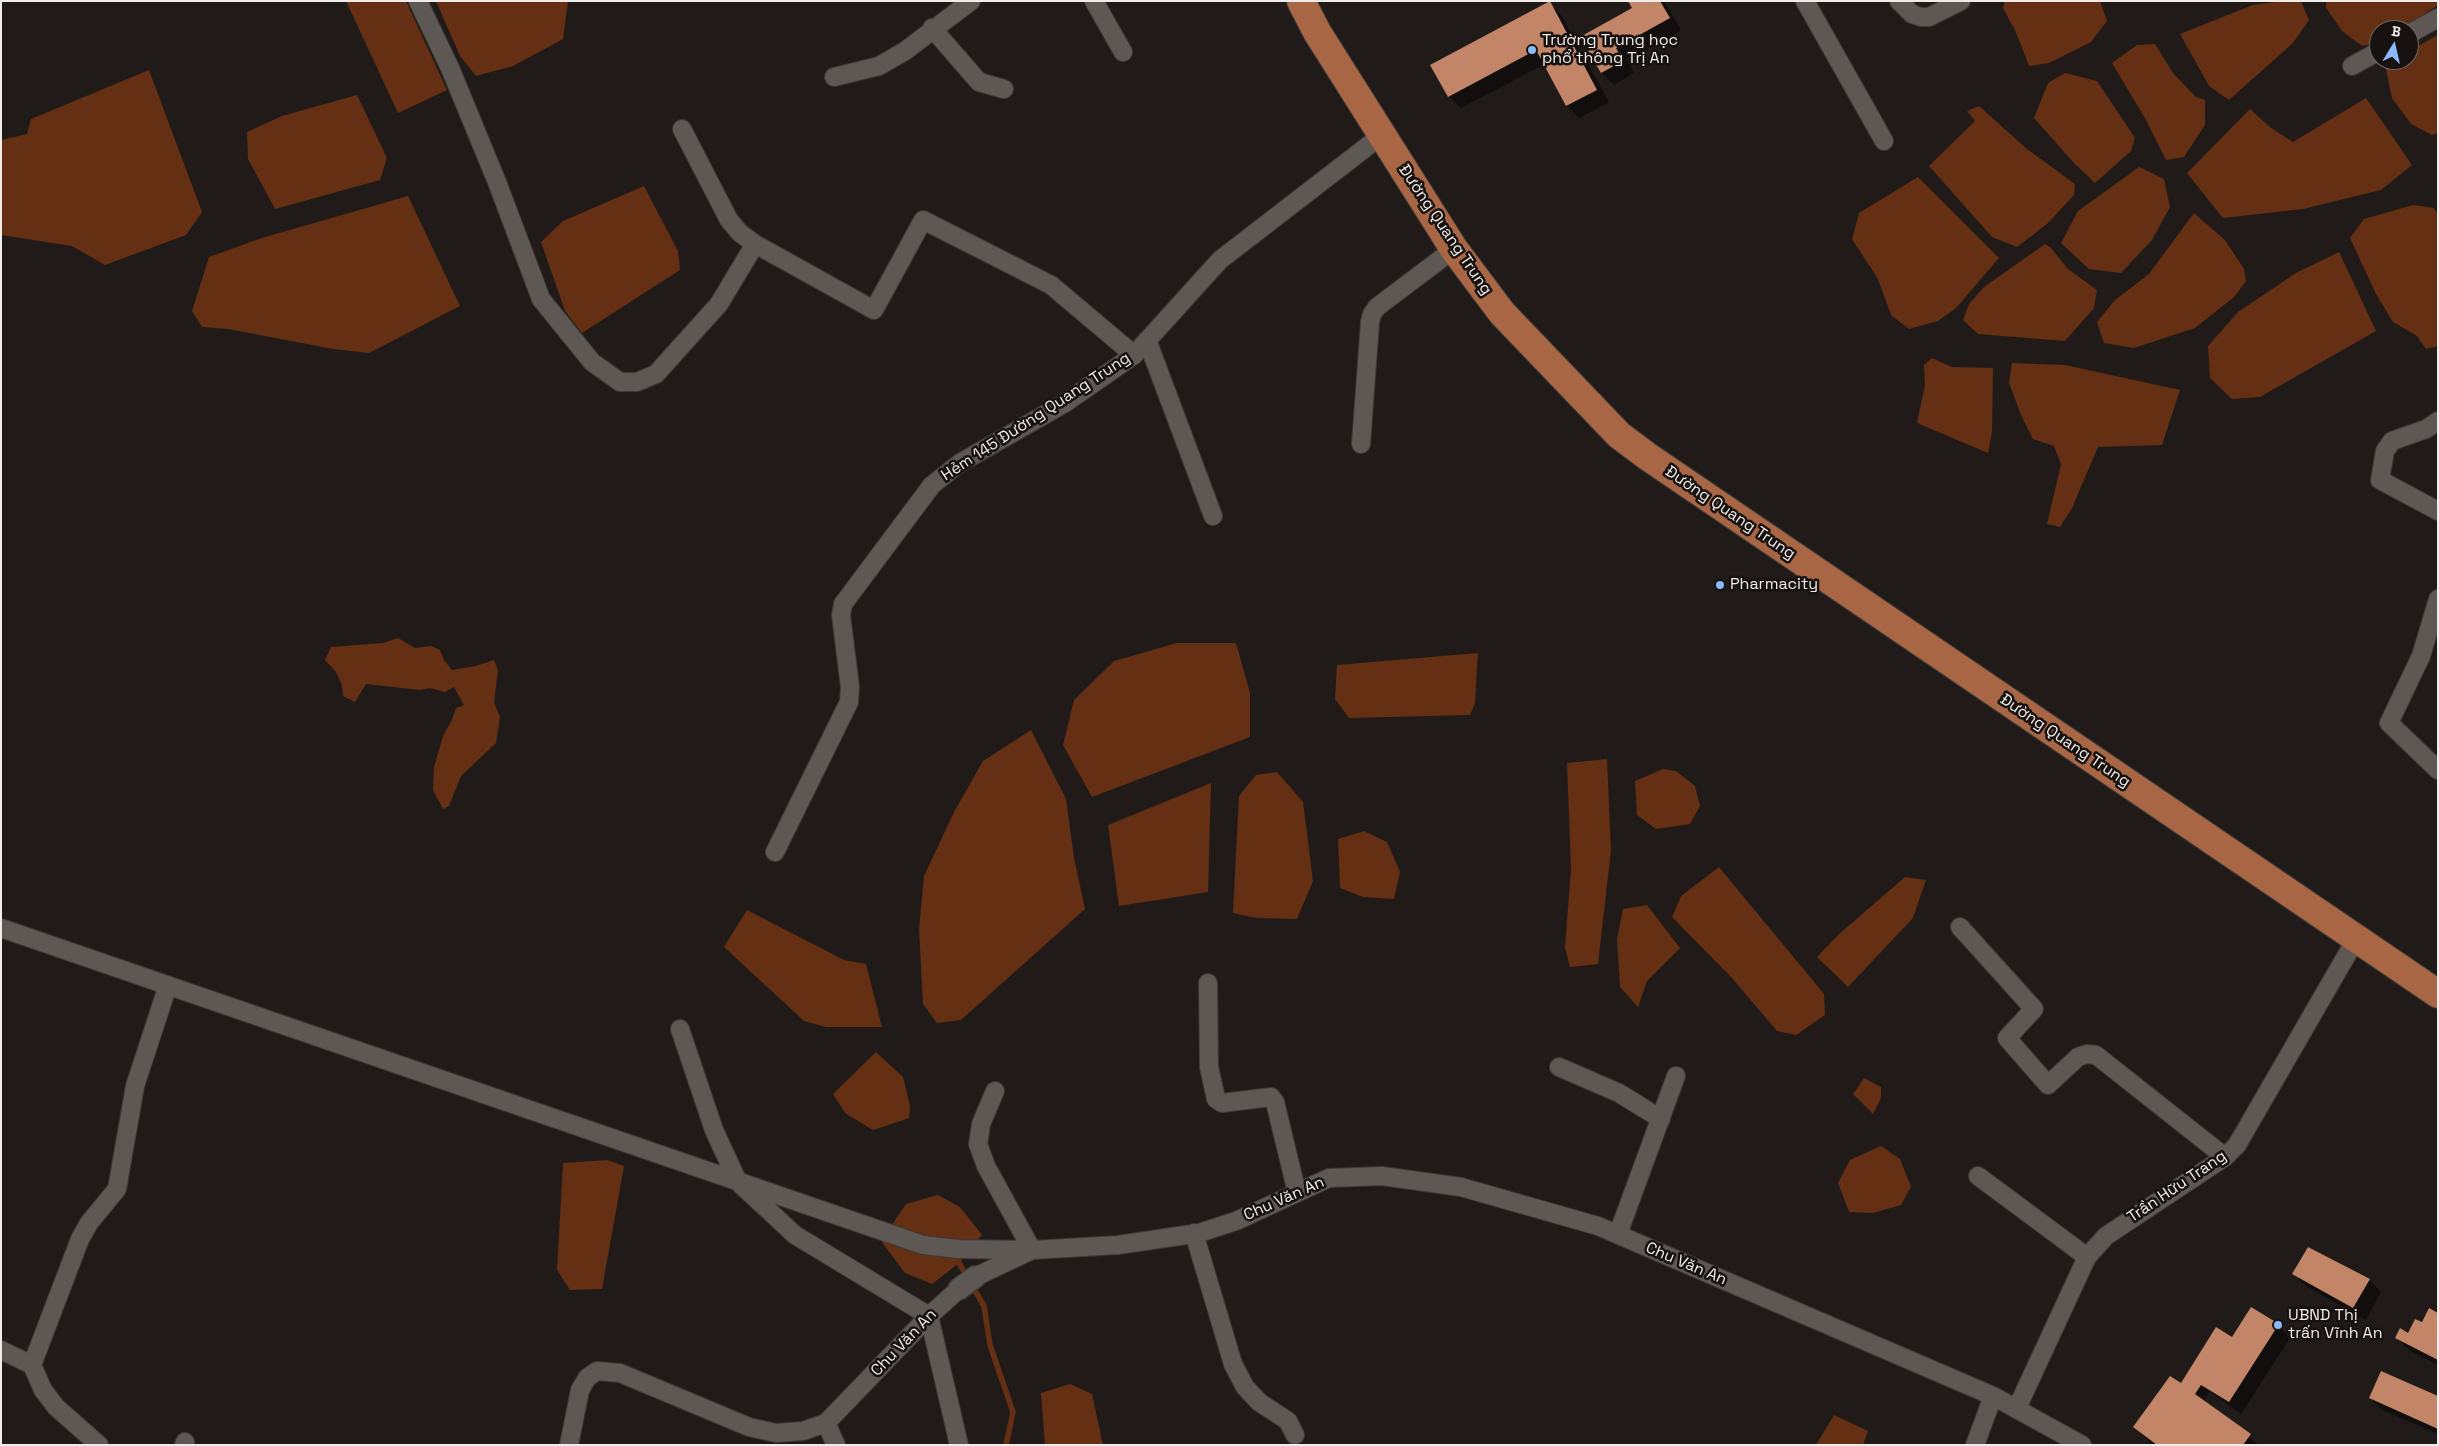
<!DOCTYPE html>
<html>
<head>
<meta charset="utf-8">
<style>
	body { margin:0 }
	#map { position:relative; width:2439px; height:1446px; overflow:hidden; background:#201b19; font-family:"Space Grotesk",sans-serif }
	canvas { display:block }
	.frame { position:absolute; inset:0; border:2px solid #efecea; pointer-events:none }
	.north { position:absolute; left:2369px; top:20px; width:50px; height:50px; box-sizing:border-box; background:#171210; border:1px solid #6d6967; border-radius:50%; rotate:9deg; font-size:14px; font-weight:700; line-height:20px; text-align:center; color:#efecea }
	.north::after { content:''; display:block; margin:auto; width:18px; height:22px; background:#8abafc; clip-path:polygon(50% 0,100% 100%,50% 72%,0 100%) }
</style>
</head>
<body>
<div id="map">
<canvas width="2439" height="1446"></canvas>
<div class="frame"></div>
<div class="north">B</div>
</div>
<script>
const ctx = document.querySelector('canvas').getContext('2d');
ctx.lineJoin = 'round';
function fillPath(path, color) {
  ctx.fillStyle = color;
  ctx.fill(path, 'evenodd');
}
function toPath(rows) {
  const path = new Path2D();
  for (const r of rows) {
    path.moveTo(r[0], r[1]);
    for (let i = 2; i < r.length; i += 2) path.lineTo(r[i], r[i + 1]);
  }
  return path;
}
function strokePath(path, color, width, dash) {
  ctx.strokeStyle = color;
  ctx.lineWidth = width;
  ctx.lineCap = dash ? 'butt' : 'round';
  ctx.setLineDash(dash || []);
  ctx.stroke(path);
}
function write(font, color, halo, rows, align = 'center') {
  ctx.font = font + ' "Space Grotesk",sans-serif';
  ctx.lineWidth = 5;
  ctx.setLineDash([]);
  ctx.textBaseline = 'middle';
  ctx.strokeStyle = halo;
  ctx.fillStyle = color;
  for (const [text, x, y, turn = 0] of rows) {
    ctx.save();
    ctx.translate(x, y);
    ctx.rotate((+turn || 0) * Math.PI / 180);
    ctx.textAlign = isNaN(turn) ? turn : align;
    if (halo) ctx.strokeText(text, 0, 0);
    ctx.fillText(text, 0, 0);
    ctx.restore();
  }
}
fillPath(toPath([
	[346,1,406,1,447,90,398,113],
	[436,1,568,1,563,39,513,66,476,76,460,56],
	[2005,1,2100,1,2107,21,2091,42,2049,63,2029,66,2016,32,2003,8],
	[2283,1,2301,1,2309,20,2293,43,2229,100,2209,86,2180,34,2253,5],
	[2326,1,2438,1,2438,5,2400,30,2379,30,2379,42,2362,46,2342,31,2326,8],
	[2438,35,2438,133,2432,135,2411,124,2392,98,2385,65,2393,60,2409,60,2409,51],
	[2155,44,2173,73,2196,97,2205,100,2205,125,2184,157,2166,160,2146,120,2112,63,2137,45],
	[149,70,202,212,186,235,105,265,72,246,1,235,1,140,27,134,31,119],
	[2065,73,2097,81,2135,138,2131,151,2095,183,2074,163,2034,118,2048,83],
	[357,95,387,158,380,180,275,209,248,159,247,132,282,116],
	[2366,98,2412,165,2381,190,2303,209,2223,218,2187,173,2250,109,2271,128,2293,142],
	[1979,106,2027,149,2075,184,2074,195,2047,224,2017,247,1992,237,1929,166,1975,121,1967,111],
	[2139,167,2164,179,2170,207,2152,240,2121,273,2089,269,2061,243,2078,211],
	[1918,177,1999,258,1956,308,1938,321,1909,329,1891,315,1878,279,1852,239,1859,213],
	[644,186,678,251,680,270,582,333,565,311,541,242,563,221],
	[408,196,460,306,369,353,333,349,228,329,202,327,192,311,209,257,262,238],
	[2413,205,2434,208,2438,215,2438,346,2426,349,2417,336,2393,322,2376,294,2350,238,2364,219],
	[2194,213,2225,240,2244,269,2246,281,2234,297,2195,328,2134,348,2104,343,2097,322,2115,300,2149,274],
	[2045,244,2051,248,2068,269,2097,290,2094,308,2065,341,1978,334,1963,320,1969,304,1984,287],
	[2339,252,2376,331,2260,397,2232,399,2210,378,2208,346,2238,312,2296,273],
	[1932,358,1952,367,1993,368,1992,433,1988,453,1917,423,1925,385,1924,365],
	[2012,363,2065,365,2180,390,2162,445,2098,447,2072,508,2060,527,2047,524,2061,464,2054,446,2033,439,2021,415,2009,383],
	[398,638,415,648,431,646,440,650,444,660,452,670,476,666,494,660,498,671,494,703,500,717,496,743,461,776,449,806,443,809,433,790,434,767,443,736,452,720,456,708,464,705,454,687,445,692,430,688,420,690,366,684,355,702,343,696,342,685,336,672,325,660,331,647,383,643],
	[1177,643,1236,643,1250,693,1250,737,1092,797,1063,745,1074,700,1114,661],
	[1478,653,1475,703,1470,715,1349,718,1335,699,1337,665],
	[1031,730,1066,799,1074,858,1085,909,961,1020,937,1023,923,1004,919,929,924,876,954,812,983,761],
	[1607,759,1611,850,1598,964,1570,967,1565,948,1571,868,1567,763],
	[1663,769,1676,771,1695,786,1700,806,1690,824,1656,829,1637,815,1635,781],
	[1277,772,1303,802,1313,881,1297,919,1256,918,1233,913,1239,796,1256,775],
	[1211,783,1208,892,1119,906,1108,825],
	[1364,831,1387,842,1400,872,1394,899,1363,897,1340,888,1338,839],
	[1719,867,1824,994,1825,1015,1796,1035,1777,1031,1732,978,1672,917,1681,896],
	[1905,877,1926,880,1913,918,1848,987,1817,957,1838,935],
	[1647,905,1680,948,1647,981,1638,1007,1620,987,1617,939,1623,909],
	[747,910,844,960,866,964,882,1027,826,1027,804,1021,724,947],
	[876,1052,903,1077,910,1106,909,1118,873,1130,846,1114,833,1094],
	[1864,1078,1881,1087,1881,1098,1873,1114,1853,1094],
	[1881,1146,1900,1159,1911,1187,1901,1205,1873,1213,1849,1212,1838,1183,1850,1160],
	[607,1160,624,1166,602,1289,570,1290,557,1270,563,1163],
	[938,1195,960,1207,982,1235,959,1263,932,1284,905,1273,881,1241,906,1204],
	[1070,1384,1092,1394,1103,1445,1045,1445,1041,1393],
	[1834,1415,1868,1431,1863,1445,1816,1445]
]), '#642f13');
fillPath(toPath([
	[1629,1,1664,1,1681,30,1627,60,1634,73,1614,85,1602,73,1582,37,1633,8],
	[1549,2,1561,15,1609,102,1579,118,1567,106,1545,64,1461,108,1449,96],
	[2294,1274,2369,1280,2381,1292,2366,1320,2306,1286],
	[2438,1314,2438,1365,2409,1350,2397,1338,2409,1334],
	[2278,1325,2290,1338,2241,1414,2210,1392,2203,1401,2259,1445,2153,1445,2134,1427,2185,1388,2231,1338],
	[2370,1398,2438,1398,2438,1434,2382,1410]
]), '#0007');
strokePath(toPath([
	[959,1263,984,1306,990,1345,1013,1412,1006,1445]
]), '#642f13', 5.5);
fillPath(toPath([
	[1550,1,1597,90,1566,106,1536,50,1448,97,1430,65],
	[1628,1,1660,1,1670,18,1616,48,1623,61,1601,73,1580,37,1632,8],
	[2308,1247,2370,1279,2353,1308,2292,1274],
	[2251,1307,2279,1324,2229,1402,2201,1385,2195,1394,2251,1434,2243,1445,2157,1445,2133,1427,2170,1376,2181,1383,2216,1327,2232,1337],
	[2429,1308,2438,1313,2438,1360,2395,1338,2400,1328,2408,1333,2415,1319,2422,1322],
	[2381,1371,2438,1396,2438,1429,2369,1398]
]), '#c28568');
const minor = toPath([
	[418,1,450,68,497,182,541,299,592,362,620,382,637,382,656,374,719,304,755,244],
	[1094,1,1123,52],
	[1805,1,1884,141],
	[1899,1,1912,14,1921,17,1929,17,1961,1],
	[932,28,979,82,1004,89],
	[2409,34,2438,18],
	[2352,66,2379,51],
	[834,77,879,66,905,51,971,1],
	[682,129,729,220,740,233,755,244,874,310,923,220,1051,285,1134,355],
	[1147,340,1213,516],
	[2438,421,2426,429,2392,441,2385,451,2380,480,2438,511],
	[1361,444,1370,322,1372,314,1377,307,1454,249],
	[2438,599,2421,656,2389,723,2438,770],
	[775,852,849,702,850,687,841,615,843,604,932,485,960,463,1065,403,1134,355,1220,260,1382,135],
	[1960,927,2034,1009,2007,1038,2048,1085,2078,1057,2087,1054,2096,1055,2225,1157],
	[1,928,923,1245,958,1249,1032,1250,986,1166,978,1144,981,1124,995,1091],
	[1208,983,1209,1067,1216,1099,1222,1103,1271,1097,1275,1102,1297,1193],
	[680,1029,714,1130,738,1182,795,1235,929,1316,959,1445],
	[1559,1067,1619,1093,1661,1119],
	[1978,1176,2087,1257],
	[1194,1233,1233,1364,1245,1387,1259,1402,1288,1421,1295,1435],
	[1618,1234,1676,1076],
	[975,1277,1032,1250,1118,1245,1199,1233,1236,1221,1329,1178,1382,1176,1461,1187,1598,1226,1993,1396,2082,1445],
	[1,1350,32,1365,43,1390,56,1407,99,1445],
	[32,1365,80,1239,89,1223,117,1189,135,1086,168,985],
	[2017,1408,2087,1257,2106,1236,2225,1157,2237,1145,2356,939],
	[826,1423,836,1445],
	[184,1445,185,1442],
	[569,1445,580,1390,587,1378,597,1371,620,1373,749,1427,776,1433,803,1431,826,1423,929,1316,959,1289],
	[1975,1445,1993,1396]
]);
const tertiary = toPath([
	[959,1289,975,1277]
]);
const primary = toPath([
	[1301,1,1317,32,1454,249,1502,313,1619,435,1647,456,2438,994]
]);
strokePath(minor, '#3c3937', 20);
strokePath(tertiary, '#3c3937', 24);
strokePath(primary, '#3c3937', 30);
strokePath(minor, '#5e5855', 18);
strokePath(tertiary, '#5e5855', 21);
strokePath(primary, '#a86644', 28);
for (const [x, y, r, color] of [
	[1532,50,5,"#8abafc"],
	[1720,585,5,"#8abafc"],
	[2278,1325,5,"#8abafc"]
]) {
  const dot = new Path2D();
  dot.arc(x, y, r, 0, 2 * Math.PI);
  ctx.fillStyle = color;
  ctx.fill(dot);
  strokePath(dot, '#171210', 2);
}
write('16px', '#efecea', '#171210', [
	["Trường Trung học",1542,41],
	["phổ thông Trị An",1542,59],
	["Pharmacity",1730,585],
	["UBND Thị",2288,1316],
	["trấn Vĩnh An",2288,1334]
], 'left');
write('16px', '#efecea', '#171210', [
	["Đường Quang Trung",1445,230,56],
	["Hẻm 145 Đường Quang Trung",1036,417,-33],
	["Đường Quang Trung",1730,513,34],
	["Đường Quang Trung",2065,741,34],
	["Trần Hữu Trang",2177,1187,-34],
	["Chu Văn An",1284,1199,-24],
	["Chu Văn An",1686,1264,23],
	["Chu Văn An",904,1343,-46]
]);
</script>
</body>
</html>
